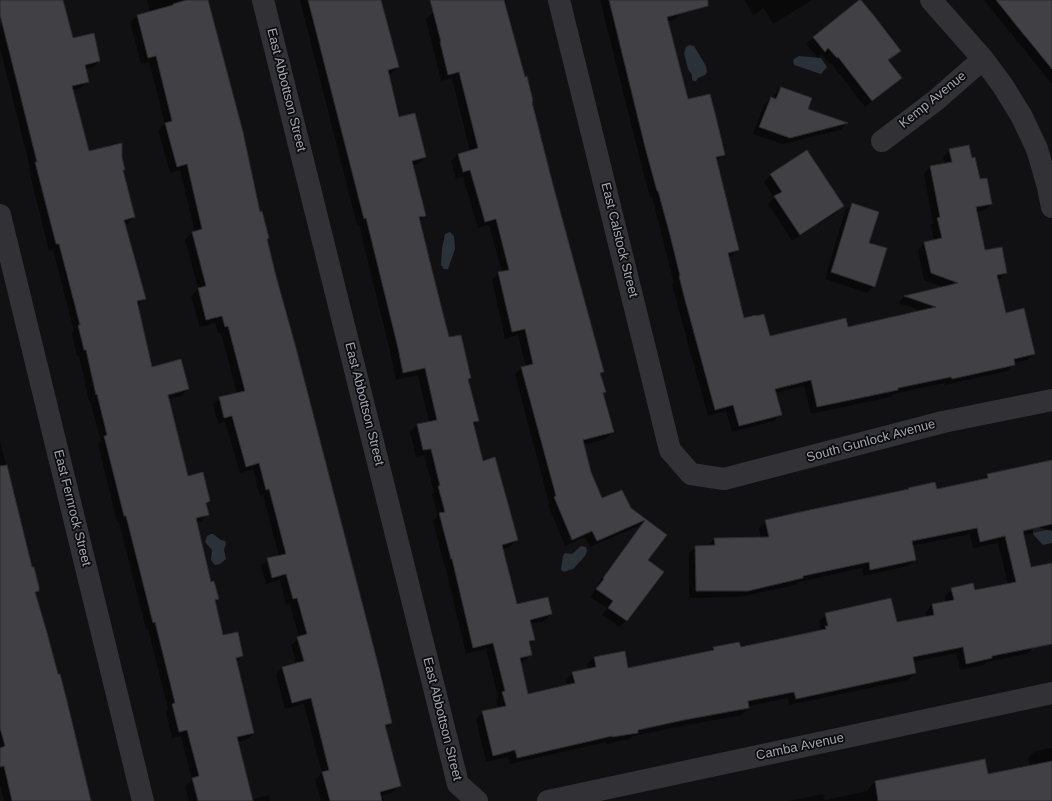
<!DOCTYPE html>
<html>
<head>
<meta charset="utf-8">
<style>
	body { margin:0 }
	canvas { display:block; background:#111012 }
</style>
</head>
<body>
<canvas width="1052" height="801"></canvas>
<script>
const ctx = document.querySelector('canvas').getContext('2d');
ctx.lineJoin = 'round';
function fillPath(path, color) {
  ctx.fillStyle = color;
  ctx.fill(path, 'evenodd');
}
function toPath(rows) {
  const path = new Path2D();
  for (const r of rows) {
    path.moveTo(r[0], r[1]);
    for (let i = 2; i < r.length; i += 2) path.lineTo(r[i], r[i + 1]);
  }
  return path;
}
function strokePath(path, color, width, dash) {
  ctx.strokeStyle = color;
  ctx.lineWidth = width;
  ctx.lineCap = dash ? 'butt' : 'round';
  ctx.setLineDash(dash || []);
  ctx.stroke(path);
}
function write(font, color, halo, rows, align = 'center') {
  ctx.font = font + ' Helvetica,sans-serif';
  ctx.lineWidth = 3.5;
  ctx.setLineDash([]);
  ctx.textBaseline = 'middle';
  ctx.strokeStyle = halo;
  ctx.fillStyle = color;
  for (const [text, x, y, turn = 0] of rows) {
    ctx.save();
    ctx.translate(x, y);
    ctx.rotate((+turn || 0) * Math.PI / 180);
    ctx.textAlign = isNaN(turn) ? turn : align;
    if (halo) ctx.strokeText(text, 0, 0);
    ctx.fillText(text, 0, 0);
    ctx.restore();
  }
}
fillPath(toPath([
	[689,45,694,46,706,66,707,72,705,75,698,78,696,81,694,81,692,80,692,75,688,69,684,53,686,47],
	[799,56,821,58,827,67,821,74,794,65,793,61,794,59],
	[450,232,454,236,455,249,448,269,444,269,441,265,442,249,445,234],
	[1038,525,1041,528,1052,531,1052,543,1043,545,1033,534,1033,527],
	[211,534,213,534,221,540,225,541,226,544,224,550,226,559,220,564,215,565,211,560,212,550,205,542,207,536],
	[581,546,586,547,587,551,585,556,573,569,563,572,561,569,563,556,565,553,572,554]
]), '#2b3139');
fillPath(toPath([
	[0,0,62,0,72,39,99,61,92,68,85,69,88,81,81,88,72,90,88,152,121,157,124,169,123,171,134,217,128,224,125,224,145,298,137,306,151,368,188,389,181,396,168,399,187,477,209,501,205,505,208,514,201,521,196,522,210,583,218,599,215,602,223,637,242,656,236,663,253,733,246,740,237,742,251,800,269,795,270,801,189,801,185,786,192,780,181,736,172,738,166,712,168,709,148,629,146,629,119,522,117,522,98,444,101,441,90,401,89,401,79,356,77,356,72,333,74,331,53,250,49,251,29,170,30,168,0,48,0,25,2,26,0,17],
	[147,0,208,0,266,240,391,723,385,729,400,786,393,792,381,796,385,801,321,801,315,779,322,773,304,704,285,709,276,674,282,668,296,664,291,645,299,638,290,604,286,605,280,580,266,584,261,566,268,559,279,557,263,495,260,496,253,469,240,473,225,422,218,424,213,405,220,398,237,394,221,333,218,333,215,323,200,327,191,296,198,289,185,239,192,233,195,232,180,170,170,173,158,130,165,124,149,62,141,64,130,22,137,16,150,12],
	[300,0,380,0,398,67,391,74,388,74,398,118,425,157,418,164,412,165,425,215,419,221,449,338,470,378,468,381,478,420,473,425,482,462,516,540,510,547,502,549,516,605,551,614,544,621,530,624,534,640,528,645,531,654,524,661,520,662,527,695,567,686,566,680,573,673,588,670,587,664,594,658,627,669,711,651,714,648,740,649,821,631,819,621,826,614,897,623,927,617,926,612,932,605,946,602,945,596,952,589,974,591,1008,585,998,543,973,548,970,534,912,546,915,560,908,566,863,576,862,568,799,582,795,585,740,597,689,598,689,553,696,547,708,545,715,539,761,538,759,528,766,521,907,490,909,489,936,490,982,480,987,475,1052,461,1052,529,1023,535,1031,568,1052,564,1052,636,1034,647,1027,654,987,662,984,665,960,670,956,653,913,662,915,673,908,680,789,705,788,698,748,706,748,708,742,715,677,727,633,736,630,739,606,744,606,742,510,764,508,757,486,762,476,719,483,712,498,709,496,699,498,697,486,649,466,654,445,565,444,565,433,521,438,516,432,494,434,492,424,455,416,457,410,432,417,425,429,422,418,375,396,380,391,355,359,225,357,225],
	[431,0,505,0,524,78,602,372,600,374,605,392,603,394,612,432,606,439,583,445,590,472,602,500,630,509,665,535,647,560,663,572,626,621,620,627,602,615,607,608,590,597,598,586,597,585,641,525,590,547,585,537,565,546,548,505,549,503,515,374,522,368,526,367,518,335,505,339,492,280,498,273,502,272,489,225,478,228,463,177,456,179,451,161,458,154,470,151,452,78,441,81,426,19,434,12],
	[600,0,677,0,681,13,674,20,668,21,688,100,724,154,717,161,738,250,731,256,728,257,744,319,769,337,847,328,922,311,898,303,904,297,945,288,924,280,918,250,925,243,934,241,931,225,933,223,924,174,930,167,945,164,943,157,950,150,979,180,991,204,985,210,976,212,984,252,1006,273,1000,279,997,280,1005,314,1034,353,1027,360,1014,363,1007,371,945,385,944,383,893,394,890,397,811,414,804,386,775,393,781,414,774,421,732,432,726,411,708,416,678,307,672,284,674,283,652,197,650,197,640,159],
	[744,0,812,0,773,24,764,8,753,15],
	[860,0,900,50,888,61,900,78,894,84,865,107,831,63,830,64,821,54,818,58,806,44],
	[984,0,1052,0,1052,84],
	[781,88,807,110,846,124,840,130,783,144,753,134,764,105,771,98,773,99,774,95],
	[771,175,842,206,836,213,792,241,768,204,774,198,764,182],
	[852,204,868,243,874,286,867,293,825,279,845,211],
	[0,441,38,591,34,594,90,801,4,801,0,785],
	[1052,748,1052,801,788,801,823,794,825,800,868,791,868,789,875,782,984,760,988,775,1030,766,1028,758,1035,751]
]), '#0007');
const building = toPath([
	[0,0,63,0,73,38,94,33,100,61,85,65,89,82,72,86,89,151,122,143,122,157,125,170,123,170,135,217,124,220,146,299,137,301,152,367,181,359,189,389,168,395,188,476,203,472,210,501,206,503,209,515,196,518,211,582,214,581,219,599,215,600,223,635,238,632,243,656,236,658,254,733,237,737,253,801,198,801,192,778,199,776,187,730,179,732,172,704,175,703,155,622,153,623,126,516,124,516,104,436,107,435,97,394,96,395,86,350,84,350,78,325,80,325,59,244,56,244,35,162,37,162,0,15,0,0],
	[186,0,208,0,243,132,260,212,262,211,269,238,267,239,276,276,296,348,379,668,392,723,385,725,401,786,380,792,382,801,330,801,322,772,329,770,311,698,292,703,282,667,304,661,297,637,307,634,297,598,293,599,286,574,272,578,267,558,286,554,269,489,266,490,259,463,246,467,232,416,224,418,219,397,245,391,228,326,225,327,222,316,206,320,198,288,206,286,192,232,202,229,187,164,177,167,165,123,172,121,156,56,148,58,137,15,173,5,173,4,186,0],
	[308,0,381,0,399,67,388,70,399,117,415,113,426,157,412,161,426,216,419,217,435,282,449,337,461,335,471,378,468,379,479,421,473,422,483,461,495,457,518,540,502,545,517,604,548,597,552,614,530,620,535,640,529,641,532,655,520,658,528,694,575,683,572,672,596,667,594,657,625,651,628,668,714,650,713,647,739,642,741,647,826,629,825,626,828,626,825,613,891,598,897,622,934,615,932,604,954,600,951,588,973,583,975,590,1016,582,1005,536,980,542,977,528,912,541,916,560,870,570,869,562,803,576,803,578,748,591,696,591,695,546,715,545,714,538,769,537,765,520,800,512,909,489,908,488,935,482,937,489,988,478,987,474,1052,460,1052,524,1023,531,1031,567,1052,563,1052,644,992,656,992,658,966,664,963,647,913,657,916,673,796,699,794,692,748,701,749,708,684,720,638,730,638,733,612,737,612,736,517,758,515,750,493,756,482,711,506,706,502,692,505,691,493,643,473,648,452,559,451,559,439,513,445,512,438,486,440,486,431,449,423,450,417,424,437,420,425,368,403,373,398,348,366,218,364,219,308,0],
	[430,0,504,0,525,77,527,76,533,101,532,102,553,185,604,372,600,373,606,392,603,393,614,432,583,440,591,472,602,498,622,490,631,508,667,535,648,560,664,572,627,621,608,608,613,601,596,589,604,579,603,578,645,520,597,541,592,531,572,540,554,497,556,496,521,367,533,364,525,329,512,332,498,272,509,270,496,219,485,222,470,170,463,172,458,154,478,148,459,72,448,75,440,42,441,42,430,0],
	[609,0,708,0,708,6,667,17,688,99,710,94,717,121,725,155,716,157,739,250,728,253,744,318,756,315,756,316,764,314,770,336,846,318,848,327,936,307,904,296,958,283,931,273,924,242,942,238,937,218,940,217,930,166,952,162,949,149,969,145,972,158,975,157,980,179,987,178,992,204,976,207,985,250,1002,247,1007,273,997,275,1006,313,1024,308,1035,354,1014,359,1015,365,952,379,951,377,898,388,898,390,817,407,811,380,775,389,782,415,739,426,733,405,715,410,685,300,679,276,680,276,670,235,658,191,657,191,645,147,609,0],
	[859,0,861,0,875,17,901,51,888,60,902,78,872,101,838,57,837,58,828,48,825,52,813,37,859,0],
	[996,0,1052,0,1052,69,1016,25,996,0],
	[781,87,812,98,808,109,848,123,790,138,759,127,771,97,776,99,781,87],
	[807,150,844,206,800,235,774,196,782,192,770,174,807,150],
	[852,203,879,212,869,243,887,248,875,287,831,272,852,203],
	[7,465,32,567,34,567,39,587,39,591,35,592,46,629,58,674,60,674,67,701,91,801,12,801,4,766,0,767,0,748,5,746,0,728,0,466,7,465],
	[985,759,988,774,1052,761,1052,801,878,801,875,781,985,759]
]);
fillPath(building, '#404045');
strokePath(building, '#2b2a2e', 1);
strokePath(toPath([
	[263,0,458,784,477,801],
	[559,0,670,450,691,474,724,479,943,422,1052,400],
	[931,0,983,59,1003,86,1022,117,1037,149,1048,187,1052,207],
	[882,141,935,101,983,59],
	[0,215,143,801],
	[548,801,1052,693]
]), '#323236', 22);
write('13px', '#a3a5b2', '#0c0b0d', [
	["East Abbottson Street",286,90,76],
	["Kemp Avenue",933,100,-39],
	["East Calstock Street",619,240,76],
	["East Abbottson Street",364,404,76],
	["South Gunlock Avenue",871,441,-15],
	["East Fernrock Street",72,508,76],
	["East Abbottson Street",442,719,76],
	["Camba Avenue",800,747,-12]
]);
</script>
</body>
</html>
